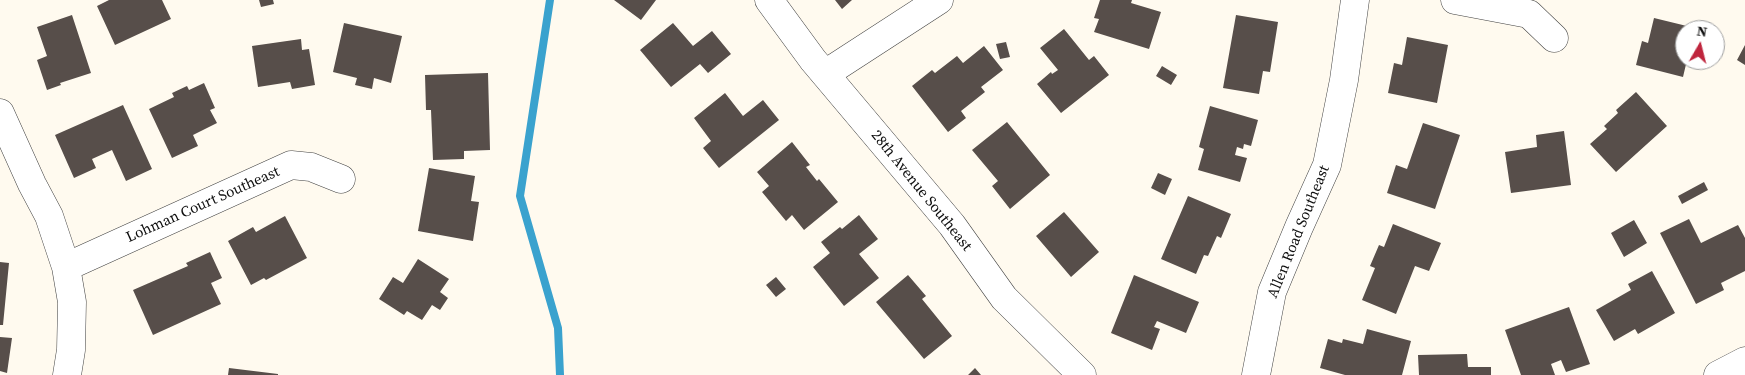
<!DOCTYPE html>
<html>
<head>
<meta charset="utf-8">
<style>
	body { margin:0 }
	#map { position:relative; width:1745px; height:375px; overflow:hidden; background:#fffaef; font-family:"Source Serif 4",serif }
	canvas { display:block }
	.north { position:absolute; left:1675px; top:20px; width:50px; height:50px; box-sizing:border-box; background:#fff; border:1px solid #9f9f9f; border-radius:50%; rotate:8deg; font-size:14px; font-weight:700; line-height:20px; text-align:center; color:#0e0e0e }
	.north::after { content:''; display:block; margin:auto; width:18px; height:22px; background:#bf253d; clip-path:polygon(50% 0,100% 100%,50% 72%,0 100%) }
</style>
</head>
<body>
<div id="map">
<canvas width="1745" height="375"></canvas>
<div class="north">N</div>
</div>
<script>
const ctx = document.querySelector('canvas').getContext('2d');
ctx.lineJoin = 'round';
function toPath(rows) {
  const path = new Path2D();
  for (const r of rows) {
    path.moveTo(r[0], r[1]);
    for (let i = 2; i < r.length; i += 2) path.lineTo(r[i], r[i + 1]);
  }
  return path;
}
function strokePath(path, color, width, dash) {
  ctx.strokeStyle = color;
  ctx.lineWidth = width;
  ctx.lineCap = dash ? 'butt' : 'round';
  ctx.setLineDash(dash || []);
  ctx.stroke(path);
}
function fillPath(path, color) {
  ctx.fillStyle = color;
  ctx.fill(path, 'evenodd');
}
function write(font, color, halo, rows, align = 'center') {
  ctx.font = font + ' "Source Serif 4",serif';
  ctx.lineWidth = 5;
  ctx.setLineDash([]);
  ctx.textBaseline = 'middle';
  ctx.strokeStyle = halo;
  ctx.fillStyle = color;
  for (const [text, x, y, turn = 0] of rows) {
    ctx.save();
    ctx.translate(x, y);
    ctx.rotate((+turn || 0) * Math.PI / 180);
    ctx.textAlign = isNaN(turn) ? turn : align;
    if (halo) ctx.strokeText(text, 0, 0);
    ctx.fillText(text, 0, 0);
    ctx.restore();
  }
}
strokePath(toPath([
	[550,0,520,196,558,328,560,375]
]), '#3aa2ce', 8);
fillPath(toPath([
	[109,0,162,0,171,19,115,45,97,6],
	[259,0,273,0,274,4,261,7],
	[614,0,656,0,641,20],
	[835,0,852,0,842,9],
	[1100,0,1132,0,1131,3,1161,12,1149,49,1094,32,1099,19,1094,18],
	[72,15,91,73,60,83,61,85,47,90,37,60,47,56,37,27],
	[1236,15,1278,22,1270,72,1263,71,1259,94,1223,88],
	[1654,18,1695,28,1694,30,1685,30,1685,60,1687,60,1683,77,1636,65,1642,41,1648,43],
	[344,23,402,36,391,83,374,78,372,89,355,85,357,78,333,72],
	[673,23,693,46,712,31,731,54,708,73,700,64,671,87,640,50],
	[1064,29,1089,60,1094,56,1109,75,1061,113,1037,84,1051,72,1052,74,1058,70,1040,48],
	[1407,37,1448,45,1437,103,1388,93,1394,63,1402,65],
	[301,39,302,50,309,49,315,85,292,89,290,82,258,87,252,46],
	[1006,42,1010,57,1000,59,996,44],
	[1745,45,1745,65,1737,60],
	[984,46,1003,70,981,87,985,92,961,111,966,118,948,132,912,86,932,70,935,73,957,56,963,63],
	[1162,66,1177,75,1171,85,1156,76],
	[488,73,490,150,464,151,464,159,433,160,431,110,426,110,425,75],
	[204,83,215,108,210,110,217,123,193,135,198,146,172,158,149,109,174,97,172,93,187,86,189,90],
	[1636,92,1667,126,1616,172,1590,144,1607,129,1604,126,1618,113,1616,110],
	[725,93,743,116,763,100,779,120,719,168,703,148,711,141,694,118],
	[123,105,152,169,126,181,112,150,92,159,96,168,74,178,55,135],
	[1210,106,1258,120,1251,146,1244,144,1243,149,1237,147,1235,155,1247,158,1240,182,1198,170,1204,149,1199,147],
	[1007,122,1050,175,1010,209,992,186,998,181,972,150],
	[1423,123,1460,135,1435,209,1387,193,1396,165,1407,169],
	[1564,131,1571,185,1511,193,1505,152,1537,147,1536,135],
	[792,142,810,165,806,167,817,181,819,179,838,202,804,230,792,215,786,221,762,192,769,186,757,172],
	[429,168,475,176,471,201,479,202,473,241,418,231],
	[1158,173,1172,179,1165,195,1151,188],
	[1704,182,1708,190,1682,204,1678,196],
	[1188,196,1231,214,1221,238,1217,236,1208,256,1204,255,1196,274,1161,259],
	[1064,212,1099,252,1071,277,1036,236],
	[859,215,878,239,859,254,879,278,844,306,813,267,830,253,821,242,840,227,842,229],
	[285,216,307,258,266,280,264,278,251,285,228,241,253,227,256,232],
	[1689,219,1701,243,1738,225,1745,238,1745,271,1721,283,1724,290,1696,304,1660,233],
	[1634,220,1647,243,1624,257,1611,233],
	[1393,224,1441,243,1429,271,1415,266,1396,314,1362,300,1375,268,1370,266,1379,245,1384,247],
	[210,252,222,278,211,283,221,304,153,335,133,290,188,266,186,263],
	[418,259,449,279,440,292,448,298,440,310,432,305,422,320,407,311,404,315,379,299,393,277,403,283],
	[0,262,9,263,3,325,0,325],
	[1652,271,1675,313,1638,334,1635,329,1614,341,1596,310,1631,290,1628,284],
	[908,275,926,296,922,299,952,336,924,359,876,302],
	[1134,275,1199,302,1186,333,1157,321,1154,327,1160,329,1152,350,1111,333],
	[776,277,786,289,776,297,766,285],
	[1569,307,1590,364,1566,372,1561,360,1551,364,1555,375,1521,375,1505,330],
	[1367,329,1411,341,1402,375,1345,375,1320,368,1328,339,1342,343,1343,339,1363,344],
	[0,337,12,338,7,373,0,371],
	[1467,354,1468,367,1491,367,1491,375,1419,375,1418,355],
	[229,368,278,374,278,375,228,375],
	[975,368,981,375,968,375]
]), '#574e4a');
const minor = toPath([
	[769,0,813,60,952,225,1004,298,1082,375],
	[1455,0,1529,14,1554,38],
	[825,74,939,0],
	[0,113,32,184,49,216,66,267,72,302,71,350,67,375],
	[66,267,291,165,311,167,341,179],
	[1256,375,1272,292,1299,227,1327,165,1344,80,1355,0],
	[1718,375,1745,361]
]);
strokePath(minor, '#414141', 29);
strokePath(minor, '#fff', 28);
write('15px', '#0e0e0e', '#fff', [
	["28th Avenue Southeast",921,191,51],
	["Lohman Court Southeast",203,205,-24],
	["Allen Road Southeast",1299,232,-68]
]);
</script>
</body>
</html>
